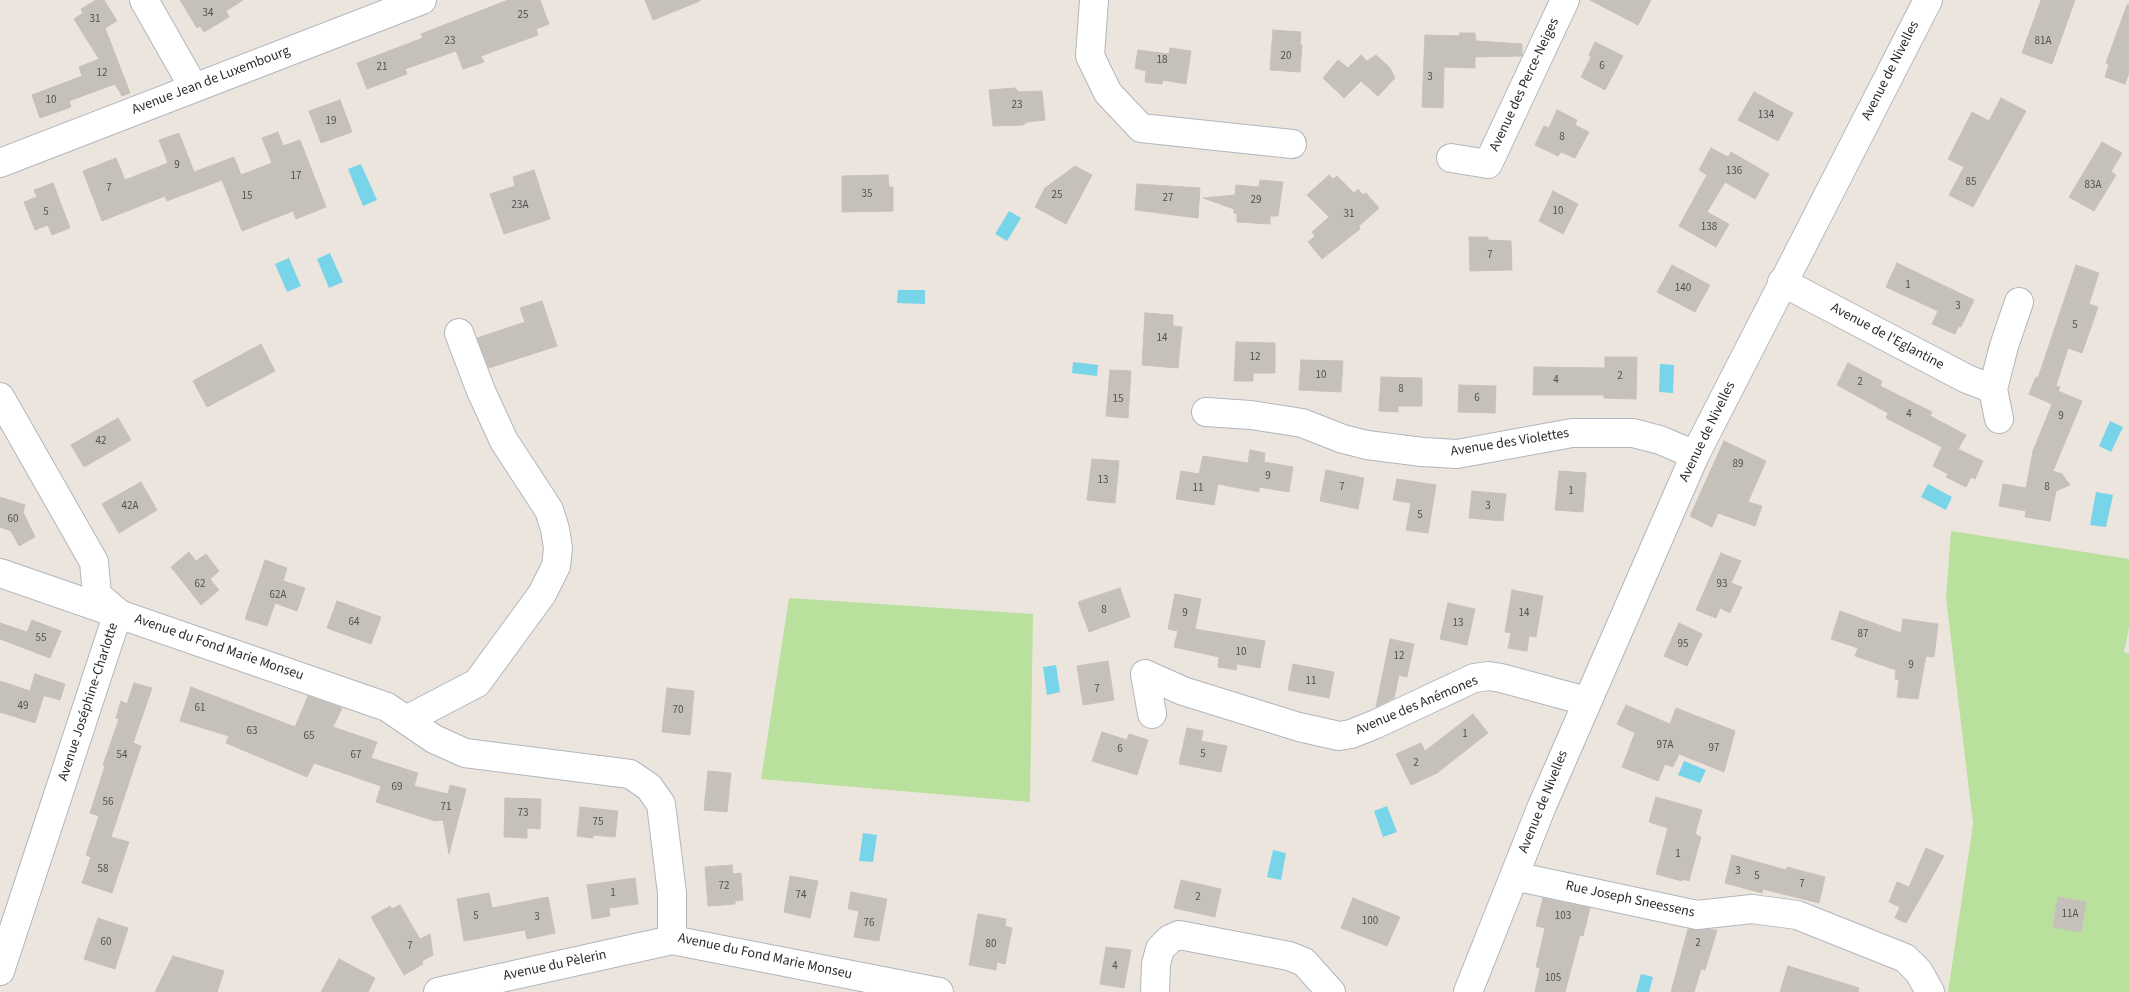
<!DOCTYPE html>
<html>
<head>
<meta charset="utf-8">
<style>
	body { margin:0 }
	canvas { display:block; background:#ece5de }
</style>
</head>
<body>
<canvas width="2129" height="992"></canvas>
<script>
const ctx = document.querySelector('canvas').getContext('2d');
ctx.lineJoin = 'round';
function fillPath(path, color) {
  ctx.fillStyle = color;
  ctx.fill(path, 'evenodd');
}
function toPath(rows) {
  const path = new Path2D();
  for (const r of rows) {
    path.moveTo(r[0], r[1]);
    for (let i = 2; i < r.length; i += 2) path.lineTo(r[i], r[i + 1]);
  }
  return path;
}
function strokePath(path, color, width, dash) {
  ctx.strokeStyle = color;
  ctx.lineWidth = width;
  ctx.lineCap = dash ? 'butt' : 'round';
  ctx.setLineDash(dash || []);
  ctx.stroke(path);
}
function write(font, color, halo, rows, align = 'center') {
  ctx.font = font + ' "Source Sans 3",sans-serif';
  ctx.lineWidth = 5;
  ctx.setLineDash([]);
  ctx.textBaseline = 'middle';
  ctx.strokeStyle = halo;
  ctx.fillStyle = color;
  for (const [text, x, y, turn = 0] of rows) {
    ctx.save();
    ctx.translate(x, y);
    ctx.rotate((+turn || 0) * Math.PI / 180);
    ctx.textAlign = isNaN(turn) ? turn : align;
    if (halo) ctx.strokeText(text, 0, 0);
    ctx.fillText(text, 0, 0);
    ctx.restore();
  }
}
fillPath(toPath([
	[1951,531,2129,559,2129,628,2124,652,2129,654,2129,992,1948,992,1973,824,1946,597],
	[789,598,1033,614,1030,802,761,779]
]), '#bae09e');
fillPath(toPath([
	[361,164,377,200,363,206,348,169],
	[1009,211,1021,218,1007,241,995,234],
	[330,253,343,282,329,288,317,259],
	[289,258,301,286,287,292,275,264],
	[898,290,925,290,925,304,897,303],
	[1073,362,1098,365,1097,376,1072,373],
	[1660,364,1674,365,1673,393,1659,392],
	[2110,421,2123,427,2111,452,2099,446],
	[1928,484,1952,497,1946,510,1921,497],
	[2096,492,2113,495,2106,527,2090,525],
	[1056,665,1060,692,1047,695,1043,667],
	[1684,761,1706,770,1700,783,1678,775],
	[1387,806,1397,832,1383,837,1374,811],
	[863,833,877,835,873,862,859,861],
	[1273,850,1286,853,1281,880,1267,877],
	[1641,974,1653,977,1649,992,1636,992]
]), '#77d4e9');
const building = toPath([
	[96,0,104,0,117,21,105,28,130,93,122,96,115,84,69,101,71,107,40,118,32,95,82,76,79,67,99,59,74,19,83,13,81,9,96,0],
	[180,0,243,0,226,11,229,17,204,32,200,26,197,28,180,0],
	[508,0,540,0,549,24,536,29,538,35,481,56,484,62,463,69,456,51,405,69,407,74,367,89,357,63,423,38,421,34,508,0],
	[645,0,700,0,700,1,653,20,645,0],
	[1590,0,1651,0,1638,25,1590,0],
	[2041,0,2075,0,2052,64,2022,53,2041,0],
	[2127,5,2129,5,2129,72,2125,84,2105,77,2109,65,2106,63,2127,5],
	[1273,30,1301,32,1300,45,1302,45,1300,72,1270,70,1273,30],
	[1460,33,1475,33,1476,41,1522,44,1522,56,1475,57,1475,68,1444,67,1443,108,1422,107,1425,35,1459,36,1460,33],
	[1595,42,1623,56,1605,90,1581,77,1591,57,1589,55,1595,42],
	[1170,48,1191,51,1186,84,1163,80,1162,84,1145,82,1146,71,1135,68,1138,50,1169,54,1170,48],
	[1361,55,1367,61,1376,55,1390,68,1395,78,1378,96,1361,81,1344,98,1323,78,1338,60,1348,68,1361,55],
	[1015,88,1019,92,1042,91,1045,120,1027,122,1023,125,993,126,989,90,1015,88],
	[1754,92,1793,113,1778,141,1738,120,1754,92],
	[2001,98,2026,111,1973,207,1949,195,1964,167,1948,159,1972,112,1989,121,2001,98],
	[340,100,352,132,321,143,309,111,340,100],
	[1557,110,1577,120,1575,125,1589,132,1575,158,1561,152,1558,156,1535,145,1544,126,1549,128,1557,110],
	[278,132,283,146,300,140,326,207,296,219,293,211,242,231,222,180,167,201,165,196,102,221,83,171,116,158,125,180,168,163,159,140,179,133,194,172,234,157,241,175,272,163,262,138,278,132],
	[2102,142,2122,153,2111,172,2116,175,2094,211,2069,197,2102,142],
	[1711,148,1728,157,1731,152,1769,174,1755,199,1725,182,1707,212,1729,224,1716,247,1679,226,1707,175,1699,170,1711,148],
	[1075,166,1092,175,1066,224,1035,207,1045,188,1075,166],
	[534,170,550,219,504,234,490,194,515,186,513,177,534,170],
	[888,175,889,187,893,187,893,211,842,212,842,176,888,175],
	[1329,175,1333,179,1337,176,1354,193,1358,189,1363,195,1366,193,1379,208,1359,226,1360,229,1322,259,1308,242,1315,236,1312,232,1329,217,1307,195,1329,175],
	[1260,180,1283,182,1278,216,1270,216,1270,224,1237,222,1237,214,1234,213,1234,209,1203,198,1235,195,1236,185,1259,187,1260,180],
	[53,183,70,228,52,235,48,225,35,230,24,202,37,197,34,190,53,183],
	[1137,184,1200,188,1198,218,1135,210,1137,184],
	[1553,191,1578,204,1563,234,1539,221,1553,191],
	[1469,237,1488,237,1488,240,1511,241,1512,270,1470,271,1469,237],
	[1897,263,1974,300,1961,327,1959,326,1955,334,1932,324,1938,311,1886,287,1897,263],
	[1672,265,1710,285,1695,312,1657,292,1672,265],
	[2076,265,2099,273,2089,304,2098,307,2082,353,2068,348,2056,386,2060,387,2058,391,2082,401,2053,471,2062,474,2070,485,2056,491,2050,521,2025,517,2026,511,1999,506,2003,484,2026,488,2033,451,2052,404,2029,394,2036,377,2038,378,2076,265],
	[542,301,557,346,489,368,477,338,525,322,520,308,542,301],
	[1145,313,1173,315,1173,326,1182,327,1178,368,1142,365,1145,313],
	[1236,342,1275,343,1275,373,1253,373,1253,381,1234,381,1236,342],
	[261,344,275,371,207,407,193,381,261,344],
	[1605,357,1637,357,1636,399,1604,398,1604,395,1533,395,1534,367,1605,368,1605,357],
	[1301,360,1343,361,1341,392,1299,390,1301,360],
	[1848,363,1882,381,1880,386,1932,412,1930,416,1966,435,1958,449,1983,461,1975,479,1971,477,1966,487,1946,477,1948,474,1933,466,1942,447,1886,418,1888,413,1837,385,1848,363],
	[1110,370,1131,371,1128,418,1106,416,1110,370],
	[1381,377,1422,378,1422,406,1398,406,1398,412,1379,411,1381,377],
	[1459,385,1496,386,1495,413,1458,412,1459,385],
	[118,418,131,440,84,467,71,445,118,418],
	[1724,441,1766,461,1748,502,1762,506,1755,526,1718,513,1712,527,1690,516,1724,441],
	[1250,450,1265,453,1264,462,1293,467,1289,492,1259,487,1259,492,1218,484,1214,505,1176,499,1181,471,1199,474,1203,456,1248,463,1250,450],
	[1092,459,1119,461,1115,503,1087,500,1092,459],
	[1326,470,1364,478,1358,509,1320,501,1326,470],
	[1559,471,1586,473,1583,512,1555,510,1559,471],
	[1397,479,1436,485,1428,533,1406,530,1411,503,1393,500,1397,479],
	[141,482,157,510,119,533,102,504,141,482],
	[1472,491,1506,494,1503,521,1469,518,1472,491],
	[0,497,25,505,23,512,35,537,19,546,11,531,0,527,0,497],
	[189,552,196,561,206,554,219,571,210,579,219,590,201,605,171,567,189,552],
	[1721,553,1741,561,1731,583,1742,587,1730,613,1720,608,1716,618,1696,610,1721,553],
	[265,560,287,568,283,581,305,588,297,611,275,603,267,626,245,619,265,560],
	[1120,588,1130,617,1089,632,1078,602,1120,588],
	[1512,590,1543,596,1536,637,1529,636,1527,651,1508,648,1511,633,1505,632,1512,590],
	[1175,594,1201,599,1195,629,1265,641,1260,668,1237,664,1236,670,1218,667,1219,657,1174,647,1178,631,1168,629,1175,594],
	[337,601,381,617,371,644,327,628,337,601],
	[1448,603,1475,609,1467,645,1440,639,1448,603],
	[1840,611,1901,633,1903,619,1938,624,1934,657,1926,656,1918,699,1897,697,1899,680,1895,679,1896,670,1855,656,1858,648,1831,639,1840,611],
	[32,620,61,631,50,658,0,639,0,623,27,632,32,620],
	[1679,623,1702,634,1687,666,1664,656,1679,623],
	[1390,639,1414,644,1407,677,1399,675,1394,698,1376,707,1390,639],
	[1108,661,1114,700,1083,705,1077,666,1108,661],
	[1293,664,1334,672,1329,698,1288,690,1293,664],
	[35,674,65,684,60,700,42,695,44,695,35,723,0,712,0,681,30,691,35,674],
	[134,683,152,688,133,743,141,746,111,837,129,842,112,893,82,883,91,857,86,855,99,816,90,813,105,766,103,765,119,719,116,718,121,701,127,704,134,683],
	[191,687,295,727,308,696,342,708,333,727,377,742,371,758,418,773,414,786,448,794,450,785,466,789,449,854,443,820,435,821,376,802,381,786,314,763,307,777,226,743,229,736,180,721,191,687],
	[667,688,694,691,690,735,662,732,667,688],
	[1626,705,1670,724,1676,708,1735,731,1724,772,1679,754,1673,767,1665,764,1658,781,1622,767,1635,733,1617,724,1626,705],
	[1473,714,1488,733,1437,773,1411,785,1396,754,1421,743,1425,751,1473,714],
	[1187,728,1203,731,1201,741,1227,746,1221,772,1179,764,1187,728],
	[1102,732,1127,740,1129,734,1148,740,1137,775,1092,761,1102,732],
	[708,771,731,773,727,812,704,810,708,771],
	[1656,797,1702,810,1695,834,1701,837,1689,881,1683,879,1682,881,1656,874,1668,828,1649,822,1656,797],
	[505,798,541,799,540,829,527,828,527,838,504,837,505,798],
	[580,807,618,811,615,837,593,835,593,838,577,836,580,807],
	[1926,848,1944,856,1906,923,1895,918,1900,907,1889,902,1897,882,1909,887,1926,848],
	[1732,855,1786,870,1787,867,1825,877,1819,903,1763,889,1762,893,1725,883,1732,855],
	[732,865,733,874,741,873,743,900,735,901,735,904,708,906,705,867,732,865],
	[790,876,818,881,810,918,784,912,790,876],
	[635,878,638,904,609,908,610,916,592,919,587,885,635,878],
	[1181,880,1221,889,1215,917,1174,908,1181,880],
	[851,892,887,899,879,941,854,937,859,911,848,909,851,892],
	[489,893,492,908,548,897,555,933,527,939,525,930,464,941,457,899,489,893],
	[2058,897,2086,902,2081,932,2053,927,2058,897],
	[1353,898,1400,917,1387,946,1341,928,1353,898],
	[1543,898,1590,908,1583,936,1580,935,1565,992,1535,992,1540,968,1536,967,1545,928,1536,926,1543,898],
	[400,905,420,939,430,934,433,955,422,961,423,964,404,975,371,917,390,906,392,909,400,905],
	[978,914,1006,919,1005,926,1012,928,1005,964,997,962,996,970,969,965,978,914],
	[98,918,128,928,115,969,84,959,98,918],
	[1688,929,1717,930,1705,970,1701,969,1694,992,1671,992,1688,929],
	[1106,947,1131,950,1124,988,1100,984,1106,947],
	[173,956,224,971,217,992,155,992,173,956],
	[339,959,375,978,368,992,321,992,339,959],
	[1788,966,1859,988,1858,992,1780,992,1788,966]
]);
fillPath(building, '#c5c0ba');
strokePath(building, '#c8c1b8', 1);
const minor = toPath([
	[144,0,194,88],
	[1094,0,1090,56,1108,93,1141,128,1292,144],
	[1451,158,1488,164,1565,0],
	[0,163,422,0],
	[1782,282,1967,379,1993,389],
	[0,397,94,562,97,595,118,613,0,971],
	[1206,412,1251,415,1302,423,1343,439,1367,445,1422,452,1457,454,1572,433,1633,433,1660,440,1695,455],
	[1999,419,1993,389,2004,346,2019,302],
	[0,573,387,707,434,739,465,753,630,774,649,787,661,804,672,893,672,940,939,992],
	[1152,714,1145,674,1183,691,1299,727,1339,736,1351,734,1376,724,1474,678,1489,676,1501,678,1586,701],
	[406,720,477,683,542,594,556,566,558,548,555,529,549,510,504,441,481,391,459,333],
	[1514,876,1697,915,1752,909,1797,915,1905,958,1919,972,1930,992],
	[438,992,672,940],
	[1155,992,1156,964,1160,949,1170,939,1179,935,1289,956,1304,962,1331,992],
	[1468,992,1542,806,1695,455,1928,0]
]);
strokePath(minor, '#b1b5be', 30);
strokePath(minor, '#fff', 28);
write('11px', '#52504f', null, [
	["34",208,14],
	["25",523,16],
	["31",95,20],
	["23",450,42],
	["81A",2043,42],
	["20",1286,57],
	["18",1162,61],
	["6",1602,67],
	["21",382,68],
	["12",102,74],
	["3",1430,78],
	["10",51,101],
	["23",1017,106],
	["134",1766,116],
	["19",331,122],
	["8",1562,138],
	["9",177,166],
	["136",1734,172],
	["17",296,177],
	["85",1971,183],
	["83A",2093,186],
	["7",109,189],
	["35",867,195],
	["25",1057,196],
	["15",247,197],
	["27",1168,199],
	["29",1256,201],
	["23A",520,206],
	["10",1558,212],
	["5",46,213],
	["31",1349,215],
	["138",1709,228],
	["7",1490,256],
	["1",1908,286],
	["140",1683,289],
	["3",1958,307],
	["5",2075,326],
	["14",1162,339],
	["12",1255,358],
	["10",1321,376],
	["2",1620,377],
	["4",1556,381],
	["2",1860,383],
	["8",1401,390],
	["6",1477,399],
	["15",1118,400],
	["4",1909,415],
	["9",2061,417],
	["42",101,442],
	["89",1738,465],
	["9",1268,477],
	["13",1103,481],
	["7",1342,488],
	["8",2047,488],
	["11",1198,489],
	["1",1571,492],
	["42A",130,507],
	["3",1488,507],
	["5",1420,516],
	["60",13,520],
	["62",200,585],
	["93",1722,585],
	["62A",278,596],
	["8",1104,611],
	["9",1185,614],
	["14",1524,614],
	["64",354,623],
	["13",1458,624],
	["87",1863,635],
	["55",41,639],
	["95",1683,645],
	["10",1241,653],
	["12",1399,657],
	["9",1911,666],
	["11",1311,682],
	["7",1097,690],
	["49",23,707],
	["61",200,709],
	["70",678,711],
	["63",252,732],
	["1",1465,735],
	["65",309,737],
	["97A",1665,746],
	["97",1714,749],
	["6",1120,750],
	["5",1203,755],
	["54",122,756],
	["67",356,756],
	["2",1416,764],
	["69",397,788],
	["56",108,803],
	["71",446,808],
	["73",523,814],
	["75",598,823],
	["1",1678,855],
	["58",103,870],
	["3",1738,872],
	["5",1757,877],
	["7",1802,885],
	["72",724,887],
	["1",613,894],
	["74",801,896],
	["2",1198,898],
	["11A",2070,915],
	["5",476,917],
	["103",1563,917],
	["3",537,918],
	["100",1370,922],
	["76",869,924],
	["60",106,943],
	["2",1698,944],
	["80",991,945],
	["7",410,947],
	["4",1115,967],
	["105",1553,979]
]);
write('14px', '#2b2b2b', '#fff', [
	["Avenue de Nivelles",1891,71,-63],
	["Avenue Jean de Luxembourg",211,81,-21],
	["Avenue des Perce-Neiges",1525,85,-65],
	["Avenue de l'Eglantine",1887,337,28],
	["Avenue de Nivelles",1708,432,-64],
	["Avenue des Violettes",1510,443,-9],
	["Avenue du Fond Marie Monseu",219,648,19],
	["Avenue Joséphine-Charlotte",89,702,-72],
	["Avenue des Anémones",1417,706,-23],
	["Avenue de Nivelles",1544,802,-68],
	["Rue Joseph Sneessens",1630,900,12],
	["Avenue du Fond Marie Monseu",765,957,12],
	["Avenue du Pèlerin",555,966,-12]
]);
</script>
</body>
</html>
